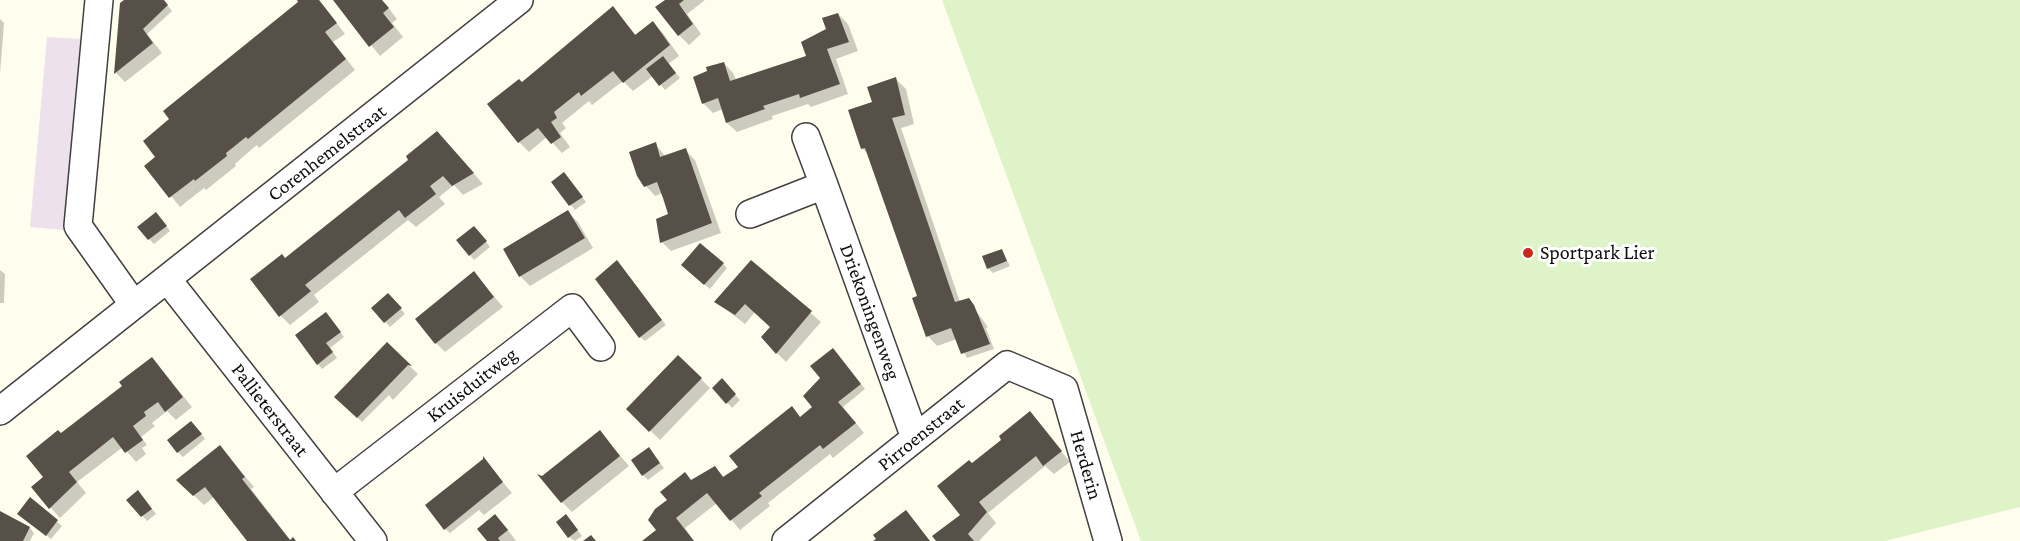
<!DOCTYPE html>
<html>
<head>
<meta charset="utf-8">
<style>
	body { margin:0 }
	canvas { display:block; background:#fffeee }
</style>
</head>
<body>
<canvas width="2020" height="541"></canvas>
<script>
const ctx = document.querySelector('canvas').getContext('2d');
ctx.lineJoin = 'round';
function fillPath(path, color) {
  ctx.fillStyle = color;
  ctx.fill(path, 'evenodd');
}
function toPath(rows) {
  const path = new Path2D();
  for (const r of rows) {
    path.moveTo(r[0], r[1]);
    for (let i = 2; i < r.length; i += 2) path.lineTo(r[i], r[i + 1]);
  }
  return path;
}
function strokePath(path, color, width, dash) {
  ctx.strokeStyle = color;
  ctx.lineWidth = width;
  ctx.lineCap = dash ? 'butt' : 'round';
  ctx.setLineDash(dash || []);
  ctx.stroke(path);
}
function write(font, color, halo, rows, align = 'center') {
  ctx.font = font + ' "Crimson Pro",serif';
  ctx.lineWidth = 6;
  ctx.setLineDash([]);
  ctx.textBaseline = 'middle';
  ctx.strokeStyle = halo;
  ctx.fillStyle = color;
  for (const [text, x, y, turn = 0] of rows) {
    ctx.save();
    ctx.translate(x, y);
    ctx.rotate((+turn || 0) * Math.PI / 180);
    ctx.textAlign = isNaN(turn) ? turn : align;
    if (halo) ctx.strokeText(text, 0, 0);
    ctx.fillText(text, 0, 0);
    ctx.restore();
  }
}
fillPath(toPath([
	[47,37,82,39,64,230,30,227]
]), '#ede1ed');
fillPath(toPath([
	[942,0,2020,0,2020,507,1885,541,1141,541]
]), '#def3c7');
fillPath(toPath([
	[126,0,163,0,172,11,147,34,162,53,125,82,116,73,122,4],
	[299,0,319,0,345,34,333,42,355,70,259,148,257,145,245,155,235,164,236,166,206,190,204,188,180,207,146,166,300,2],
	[335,0,382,0,397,19,392,23,403,37,380,56],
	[667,0,705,0,687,14,701,34,689,45,679,35],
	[613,8,637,36,653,23,663,33,679,56,668,64,680,78,665,90,653,76,633,91,623,81,592,105,589,101,562,123,566,128,560,133,570,147,562,153,547,137,529,152,519,142,522,84],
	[838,14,848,24,858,51,836,59,848,94,811,107,808,104,772,116,773,119,737,132,727,123,723,109,713,113,703,103,724,63,733,73,736,80,807,56],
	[0,19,4,23,0,74],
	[896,79,906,89,914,124,901,128,960,302,968,300,988,327,986,328,994,349,967,358,957,339,937,346,928,336,919,297,869,155,862,148,874,103],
	[447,143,483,184,463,195,454,185,439,197,445,204,416,227,408,220,314,295,319,302,290,325,281,316,285,259,411,160],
	[655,144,666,157,685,150,695,160,721,233,671,251,662,242,670,215,663,193,655,196,646,186],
	[569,179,586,202,575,210,553,183],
	[568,212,578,222,593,248,530,286,520,276],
	[161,219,170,231,154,244,149,239],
	[479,233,490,247,474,260,470,255],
	[1002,251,1010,266,993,273,988,268],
	[751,262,821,322,786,362,777,353,771,327,755,312,745,324,716,302],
	[723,264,727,268,710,289,687,270],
	[622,267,666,325,645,341,640,337],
	[0,270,5,274,4,303,0,303],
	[474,273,503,307,445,352,436,343],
	[393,299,405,314,390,327,373,308],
	[331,319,344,337,330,348,337,358,322,369,318,364],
	[387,344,418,374,393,400,389,395,362,422,336,397],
	[838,355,865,389,843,407,864,433,833,458,830,454,768,503,770,506,740,530,717,503,685,528,694,541,645,541,658,531,692,481,715,468,725,478,740,468,791,408,801,418,814,408,820,380],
	[678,357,710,388,660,440,628,409],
	[161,369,192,407,176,420,167,411,152,423,155,426,141,437,147,445,142,448,146,454,136,462,123,447,77,482,86,493,60,518,33,488,45,478,61,435],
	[721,380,740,400,732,408,714,388],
	[1030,413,1070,462,1054,474,1045,466,988,513,996,523,979,541,938,541,962,516,972,465,1003,440],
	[196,427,205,439,183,457,178,452],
	[600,432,629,466,572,512,562,502],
	[220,447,254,487,251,489,291,541,249,541,214,497,204,505,178,480],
	[649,449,664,468,648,480,643,475],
	[484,460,512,493,484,515,479,510,450,533,445,529],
	[143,497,156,514,147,521,128,500],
	[30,500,62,526,51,539,24,518],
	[0,513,30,528,34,533,30,541,0,541],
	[495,516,505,526,516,541,488,541],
	[571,521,582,536,575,541,569,537]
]), '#0003');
fillPath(toPath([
	[124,0,164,0,168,5,143,29,153,43,114,74,120,3],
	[297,0,319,0,337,23,325,32,346,59,248,139,246,137,226,153,227,156,195,181,194,179,169,198,144,166,155,157,143,141,169,119,163,111,298,2],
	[333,0,382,0,389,8,383,13,394,27,369,47],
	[665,0,684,0,679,4,693,24,678,36,655,7],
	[613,6,635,35,653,21,670,45,623,83,613,71,581,96,579,92,554,112,557,118,551,122,561,137,551,144,538,128,518,143,487,104,519,79,522,82],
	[838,13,849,42,827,49,840,84,800,98,799,94,763,106,765,109,726,123,718,98,702,104,693,77,707,71,706,67,724,62,730,81,806,56,801,42,826,29,822,18],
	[663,56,676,73,659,86,646,69],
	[896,77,905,115,892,118,949,285,955,302,969,298,974,305,990,344,961,354,951,328,926,337,912,298,917,296,865,148,861,149,848,110,872,102,867,87],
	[437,131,474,173,452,186,443,176,430,186,436,194,405,218,399,210,305,285,311,291,279,317,250,279,282,254,285,258,408,160,406,156],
	[656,142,660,157,686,148,712,223,660,243,656,219,668,214,663,198,657,182,644,187,637,176,629,152],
	[564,172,583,197,569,206,551,182],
	[568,210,585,238,519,277,503,249],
	[156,212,167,226,148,240,137,227],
	[474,226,487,241,469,256,456,240],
	[700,243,724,263,704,285,681,265],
	[1002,249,1007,261,987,269,982,256],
	[617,260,662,320,639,338,595,279],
	[751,260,812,311,776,354,761,337,770,327,745,304,735,315,714,302],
	[474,271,494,297,435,344,415,319],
	[388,293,402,308,384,323,371,308],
	[326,312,341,332,326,343,333,352,317,365,295,335],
	[387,342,412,366,408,365,357,418,334,397],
	[833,348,861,384,838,402,856,423,823,449,820,445,759,493,762,496,730,521,707,493,676,518,694,541,642,541,656,530,648,520,655,509,667,500,660,492,685,472,691,480,715,466,723,477,738,467,729,456,792,406,800,417,812,407,803,396,820,378,810,366],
	[678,355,702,378,649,432,626,409],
	[152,357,183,397,165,412,158,402,144,412,146,416,133,426,143,440,125,453,113,437,69,472,77,482,49,509,31,487,43,477,26,456,58,430,61,433,122,386,119,382],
	[722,378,736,394,726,404,712,388],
	[1030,411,1062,451,1043,466,1036,456,979,502,987,512,968,534,974,541,936,541,932,536,960,515,937,486,969,460,972,463,1001,440,999,436],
	[191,421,202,434,177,453,167,440],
	[600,430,620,456,561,503,537,474,542,476],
	[220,445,245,477,242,479,290,540,293,537,296,541,247,541,205,487,193,496,176,480],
	[649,447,660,463,642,476,631,460],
	[483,456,503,482,444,530,425,505,483,459],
	[138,490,152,509,141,517,126,500],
	[30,497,58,520,46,536,17,514],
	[906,510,930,541,873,541,876,539,873,535],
	[0,511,30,527,23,541,0,541],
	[495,514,508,530,498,538,500,541,487,541,477,529],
	[566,514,578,530,568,538,556,522],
	[591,535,596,541,583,541]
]), '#575049');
const street = toPath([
	[99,0,78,226,134,305],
	[806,137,824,185],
	[750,214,824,185,915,438],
	[167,279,373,541],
	[0,411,519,0],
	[334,492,572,308,601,347],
	[786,541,1007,365,1064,389,1108,541]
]);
strokePath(street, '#414141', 30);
strokePath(street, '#fff', 27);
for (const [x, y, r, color] of [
	[1528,253,6,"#c9281a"]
]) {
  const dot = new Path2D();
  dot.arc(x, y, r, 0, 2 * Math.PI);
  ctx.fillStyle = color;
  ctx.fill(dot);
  strokePath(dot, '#fff', 2);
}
write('20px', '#0e0e0e', '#fff', [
	["Corenhemelstraat",327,153,-38],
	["Driekoningenweg",870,312,70],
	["Kruisduitweg",472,385,-38],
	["Pallieterstraat",270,410,52],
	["Pirroenstraat",921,434,-39],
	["Herderin",1086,465,74]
]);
write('20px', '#0e0e0e', '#fff', [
	["Sportpark Lier",1540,253]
], 'left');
</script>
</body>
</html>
